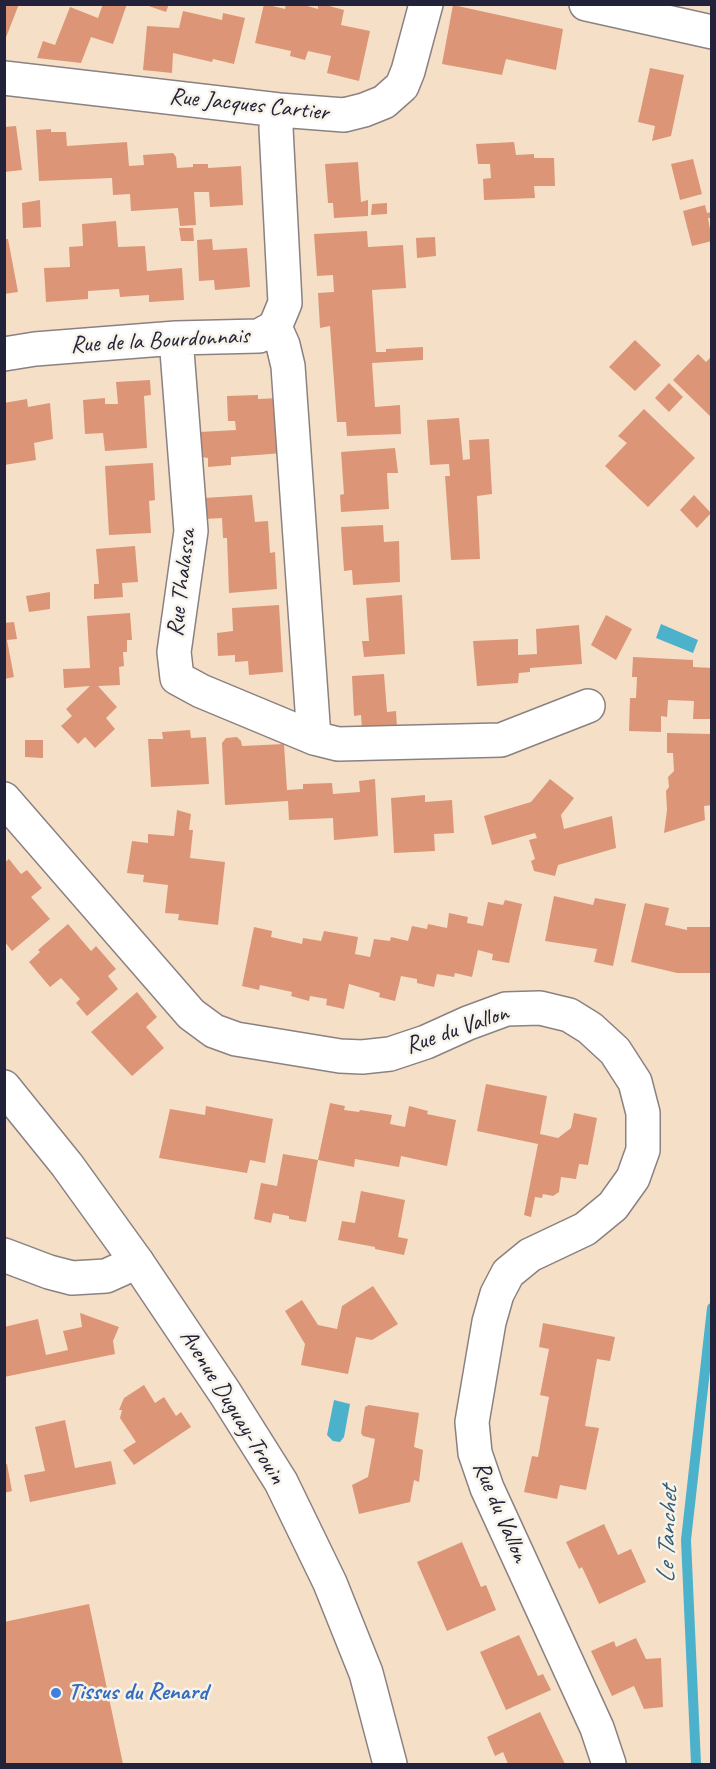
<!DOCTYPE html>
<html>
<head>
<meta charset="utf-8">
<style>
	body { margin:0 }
	#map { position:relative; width:716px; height:1769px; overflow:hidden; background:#f5e0c7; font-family:Caveat,sans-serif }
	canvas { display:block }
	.frame { position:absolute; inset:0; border:6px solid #22223b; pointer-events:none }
</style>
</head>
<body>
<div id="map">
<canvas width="716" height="1769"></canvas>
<div class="frame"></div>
</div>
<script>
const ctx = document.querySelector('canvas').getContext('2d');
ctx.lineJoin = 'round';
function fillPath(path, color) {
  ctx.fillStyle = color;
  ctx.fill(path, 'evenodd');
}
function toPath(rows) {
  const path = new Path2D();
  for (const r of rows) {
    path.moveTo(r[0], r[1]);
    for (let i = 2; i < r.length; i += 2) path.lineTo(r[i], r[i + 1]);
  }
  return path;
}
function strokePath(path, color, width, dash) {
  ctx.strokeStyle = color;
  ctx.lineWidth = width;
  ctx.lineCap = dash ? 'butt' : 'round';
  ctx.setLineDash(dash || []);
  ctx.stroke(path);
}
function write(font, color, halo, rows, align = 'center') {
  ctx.font = font + ' Caveat,sans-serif';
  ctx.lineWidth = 5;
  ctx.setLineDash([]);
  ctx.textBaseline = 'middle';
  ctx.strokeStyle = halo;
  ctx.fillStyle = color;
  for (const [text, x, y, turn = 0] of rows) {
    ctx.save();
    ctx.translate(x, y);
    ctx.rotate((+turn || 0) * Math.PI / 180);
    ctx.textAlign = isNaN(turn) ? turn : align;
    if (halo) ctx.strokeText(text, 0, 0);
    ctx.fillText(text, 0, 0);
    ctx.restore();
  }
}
fillPath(toPath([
	[661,624,698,640,693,653,656,638],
	[334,1400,350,1404,344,1437,340,1442,333,1441,327,1435]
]), '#4cb1cb');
strokePath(toPath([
	[696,1764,686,1540,712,1308]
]), '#4cb1cb', 10);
fillPath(toPath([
	[4,4,19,4,5,40,4,40],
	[103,4,127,4,113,44,91,37,81,63,37,58,43,41,55,45,70,7,98,18],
	[143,4,169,4,166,12],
	[264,4,285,9,286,4,300,4,318,9,318,4,322,4,344,10,341,25,370,31,359,81,327,73,331,56,308,51,305,60,290,56,291,51,255,43],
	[453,5,563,29,556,70,506,59,502,75,442,64],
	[183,11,222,20,223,13,245,18,234,64,213,59,212,62,173,53,172,73,143,70,147,26,179,28],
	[650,68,684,75,671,136,652,141,655,126,638,122],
	[16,126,22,170,4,172,4,127],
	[51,129,51,132,66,132,67,146,127,142,129,166,144,165,143,155,173,153,176,157,177,168,193,167,193,164,208,164,208,168,241,166,243,205,210,207,209,192,194,192,196,225,180,226,178,208,131,211,130,194,113,195,112,178,39,181,36,130],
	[514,142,516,155,534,154,534,158,554,158,555,186,534,186,535,198,484,200,483,179,491,178,490,164,478,164,476,144],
	[693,159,702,194,680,200,671,164],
	[358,162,361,202,368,200,368,216,334,218,333,203,328,203,325,164],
	[40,200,41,227,23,228,22,203],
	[387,203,387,214,371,215,372,204],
	[705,205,707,213,712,212,712,218,708,218,712,241,692,246,683,211],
	[116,221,118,247,145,246,147,271,182,268,184,300,149,302,149,295,120,297,119,289,88,291,88,299,46,302,44,268,70,267,69,247,83,246,82,224],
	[179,228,193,228,194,241,181,241],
	[367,231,368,247,403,245,406,288,372,290,376,352,386,352,386,349,423,347,423,360,372,363,375,407,400,405,401,434,347,436,346,422,337,422,330,326,320,328,318,293,334,292,333,275,317,276,314,234],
	[435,237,436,256,417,258,416,238],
	[4,239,8,239,18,292,4,294],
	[212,239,213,250,247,248,250,287,215,290,214,280,199,281,197,240],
	[635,340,661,365,635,391,609,367],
	[698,354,706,362,712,356,712,418,673,380],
	[150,380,151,395,144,396,147,448,105,451,103,433,85,434,83,400,105,398,105,404,118,404,116,382],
	[669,383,683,397,669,412,655,398],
	[258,395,258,399,280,398,283,453,231,457,231,465,208,467,208,458,201,457,200,432,236,430,235,421,228,421,227,396],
	[27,399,28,407,50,403,53,439,34,443,36,460,4,465,4,403],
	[644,409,695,458,648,507,605,466,627,443,618,436],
	[459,418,463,460,470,459,469,440,489,439,492,494,477,496,480,559,451,560,445,476,450,476,449,464,430,465,427,420],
	[395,448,398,473,387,473,389,509,341,512,340,495,344,494,341,452],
	[153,463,155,500,149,501,151,533,109,535,105,466],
	[252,495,255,522,268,521,270,553,275,552,277,589,229,593,227,538,223,538,222,518,205,519,204,498],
	[694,495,711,513,697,528,680,510],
	[383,525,384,542,399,541,400,582,353,585,352,570,344,571,341,527],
	[135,546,138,582,122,583,123,597,94,599,94,584,99,584,96,549],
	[50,592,50,609,29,612,26,596],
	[402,595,405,654,364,657,362,641,369,641,366,598],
	[279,605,283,672,249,675,248,661,235,662,235,655,218,656,217,633,233,631,232,608],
	[130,613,132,640,127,640,127,652,123,652,124,666,119,667,120,685,98,686,117,707,106,718,115,729,95,748,85,737,78,744,61,726,72,716,66,709,90,686,64,688,63,669,90,668,87,616],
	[606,615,632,629,616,660,591,645],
	[14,622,17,639,7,640,14,677,4,679,4,623],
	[579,625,582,664,530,668,530,672,519,673,518,683,477,686,473,641,518,639,518,655,537,654,536,629],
	[633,657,693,660,693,667,712,668,712,719,693,719,694,701,668,700,667,717,661,716,661,732,629,731,630,698,636,698,637,677,632,677],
	[384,674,387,712,396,711,397,727,362,729,361,715,354,716,352,676],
	[190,730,191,738,206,737,209,784,151,787,148,739,163,739,162,732],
	[667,733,712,734,712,805,704,806,705,820,664,833,667,810,666,791,669,787,668,777,674,771,673,753,667,753],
	[237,737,241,741,242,746,284,744,287,790,303,789,303,784,332,783,333,794,360,792,359,781,375,779,378,836,334,840,333,818,289,820,288,801,225,805,222,743,226,738],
	[25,740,43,740,43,758,25,757],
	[550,779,574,798,561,815,564,829,612,816,616,848,558,865,555,876,534,871,531,861,535,859,529,840,537,838,535,833,492,845,484,816,531,802],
	[425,795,425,802,452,800,454,833,434,834,435,851,394,853,391,798],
	[177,810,191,814,189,830,193,830,190,858,225,862,218,925,178,920,179,914,165,913,168,885,143,882,144,875,127,873,132,841,148,843,148,834,174,836],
	[9,859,21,874,27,870,42,888,31,897,50,919,12,951,4,941,4,863],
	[554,896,593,905,595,898,626,904,613,966,594,962,597,949,545,941],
	[505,900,522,904,509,963,492,960,493,954,478,950,472,977,455,973,454,977,437,974,434,987,417,983,417,979,401,976,395,1001,379,997,380,993,349,984,344,1009,326,1005,327,999,310,996,309,1001,291,996,292,992,260,985,259,990,242,986,254,927,272,931,271,937,302,944,303,938,321,941,324,931,358,937,355,954,370,957,374,939,390,941,391,937,408,941,412,926,427,929,428,924,447,928,449,913,468,917,467,923,483,926,488,902,503,905],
	[645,903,669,908,665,925,687,930,687,927,712,927,712,973,677,973,631,962],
	[68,924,91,951,96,946,116,969,108,976,118,989,87,1016,76,1003,80,999,61,978,50,987,29,962,40,952,38,950],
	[137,992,157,1017,146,1027,164,1048,132,1076,91,1032],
	[486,1084,547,1096,540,1134,558,1138,571,1128,574,1113,597,1118,588,1165,579,1164,576,1179,561,1177,559,1192,553,1196,543,1194,542,1198,535,1197,531,1217,524,1215,538,1144,477,1131],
	[330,1103,345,1106,344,1110,359,1112,360,1110,392,1115,390,1124,405,1127,409,1106,428,1111,427,1114,456,1120,447,1166,401,1156,399,1167,355,1159,354,1167,318,1160],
	[206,1106,273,1119,265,1163,250,1160,247,1173,159,1158,170,1109,205,1115],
	[283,1154,318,1160,306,1222,289,1219,289,1216,273,1213,271,1223,254,1219,261,1183,277,1186],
	[361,1191,405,1200,398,1237,408,1239,404,1255,375,1249,375,1247,338,1240,342,1221,355,1223],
	[373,1286,398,1324,372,1340,356,1337,348,1374,301,1365,305,1344,285,1311,302,1300,318,1325,337,1329,342,1306],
	[80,1313,119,1327,113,1341,115,1354,4,1377,4,1327,38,1319,46,1355,68,1350,63,1331,82,1327],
	[543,1323,615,1337,610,1361,597,1359,585,1426,599,1428,586,1490,560,1485,557,1499,524,1492,532,1456,538,1457,549,1397,540,1395,549,1349,539,1347],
	[144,1385,155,1403,164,1397,176,1416,181,1412,191,1427,134,1465,123,1450,136,1442,120,1418,122,1410,119,1410,124,1398],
	[369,1405,419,1413,414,1447,423,1450,419,1482,414,1480,410,1502,359,1514,352,1485,368,1477,369,1472,375,1439,363,1436,361,1433,365,1407],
	[65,1420,75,1468,111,1461,116,1484,30,1502,24,1475,45,1471,35,1427],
	[7,1464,12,1491,4,1493,4,1465],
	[604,1524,618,1555,631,1549,646,1582,599,1604,582,1567,579,1569,566,1542],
	[462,1542,481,1587,486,1585,496,1610,447,1631,417,1562],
	[89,1604,123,1764,4,1764,4,1622],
	[519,1635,538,1676,543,1674,551,1690,506,1710,480,1652],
	[636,1638,646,1659,661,1658,663,1707,644,1709,634,1686,612,1696,591,1651,614,1641,616,1647],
	[540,1712,565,1764,508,1764,503,1752,495,1756,487,1737]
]), '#dc9577');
const minor = toPath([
	[586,4,712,32],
	[4,78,279,110,344,115,364,110,384,102,402,86,408,71,426,4],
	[275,327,283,345,288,366,314,738],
	[176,338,191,531,174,652,177,678,201,691,314,738,338,744,501,740,588,706],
	[4,354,35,349,176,338,259,336,275,327,285,303,276,128,279,110],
	[4,799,191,1014,214,1031,236,1039,340,1056,362,1057,390,1054,426,1042,468,1023,506,1009,540,1008,569,1015,590,1028,615,1051,635,1082,643,1113,643,1150,633,1178,613,1206,585,1229,530,1255,508,1273,497,1294,489,1322,472,1422,475,1453,487,1488,597,1728,609,1764],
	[4,1255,49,1272,72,1278,106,1276,137,1262]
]);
const tertiary = toPath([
	[4,1087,67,1165,137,1262,225,1393,281,1482,330,1583,366,1673,390,1764]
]);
strokePath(minor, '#8c8181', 36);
strokePath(tertiary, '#8c8181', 36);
strokePath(minor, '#fff', 33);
strokePath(tertiary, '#fff', 33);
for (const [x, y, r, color] of [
	[56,1693,6,"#3f7fe0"]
]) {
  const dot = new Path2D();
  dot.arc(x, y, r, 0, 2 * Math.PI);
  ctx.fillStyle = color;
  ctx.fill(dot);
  strokePath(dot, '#f7f3e8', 2);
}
write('24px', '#22223b', '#f7f3e8', [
	["Rue Jacques Cartier",249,105,6],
	["Rue de la Bourdonnais",160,341,-3],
	["Rue Thalassa",182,583,-83],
	["Rue du Vallon",457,1030,-19],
	["Avenue Duguay-Trouin",232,1407,58],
	["Rue du Vallon",500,1512,67]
]);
write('bold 24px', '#366cbe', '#f7f3e8', [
	["Tissus du Renard",68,1693]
], 'left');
write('italic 26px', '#335b75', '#f7f3e8', [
	["Le Tanchet",668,1535,-88]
]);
</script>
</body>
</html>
